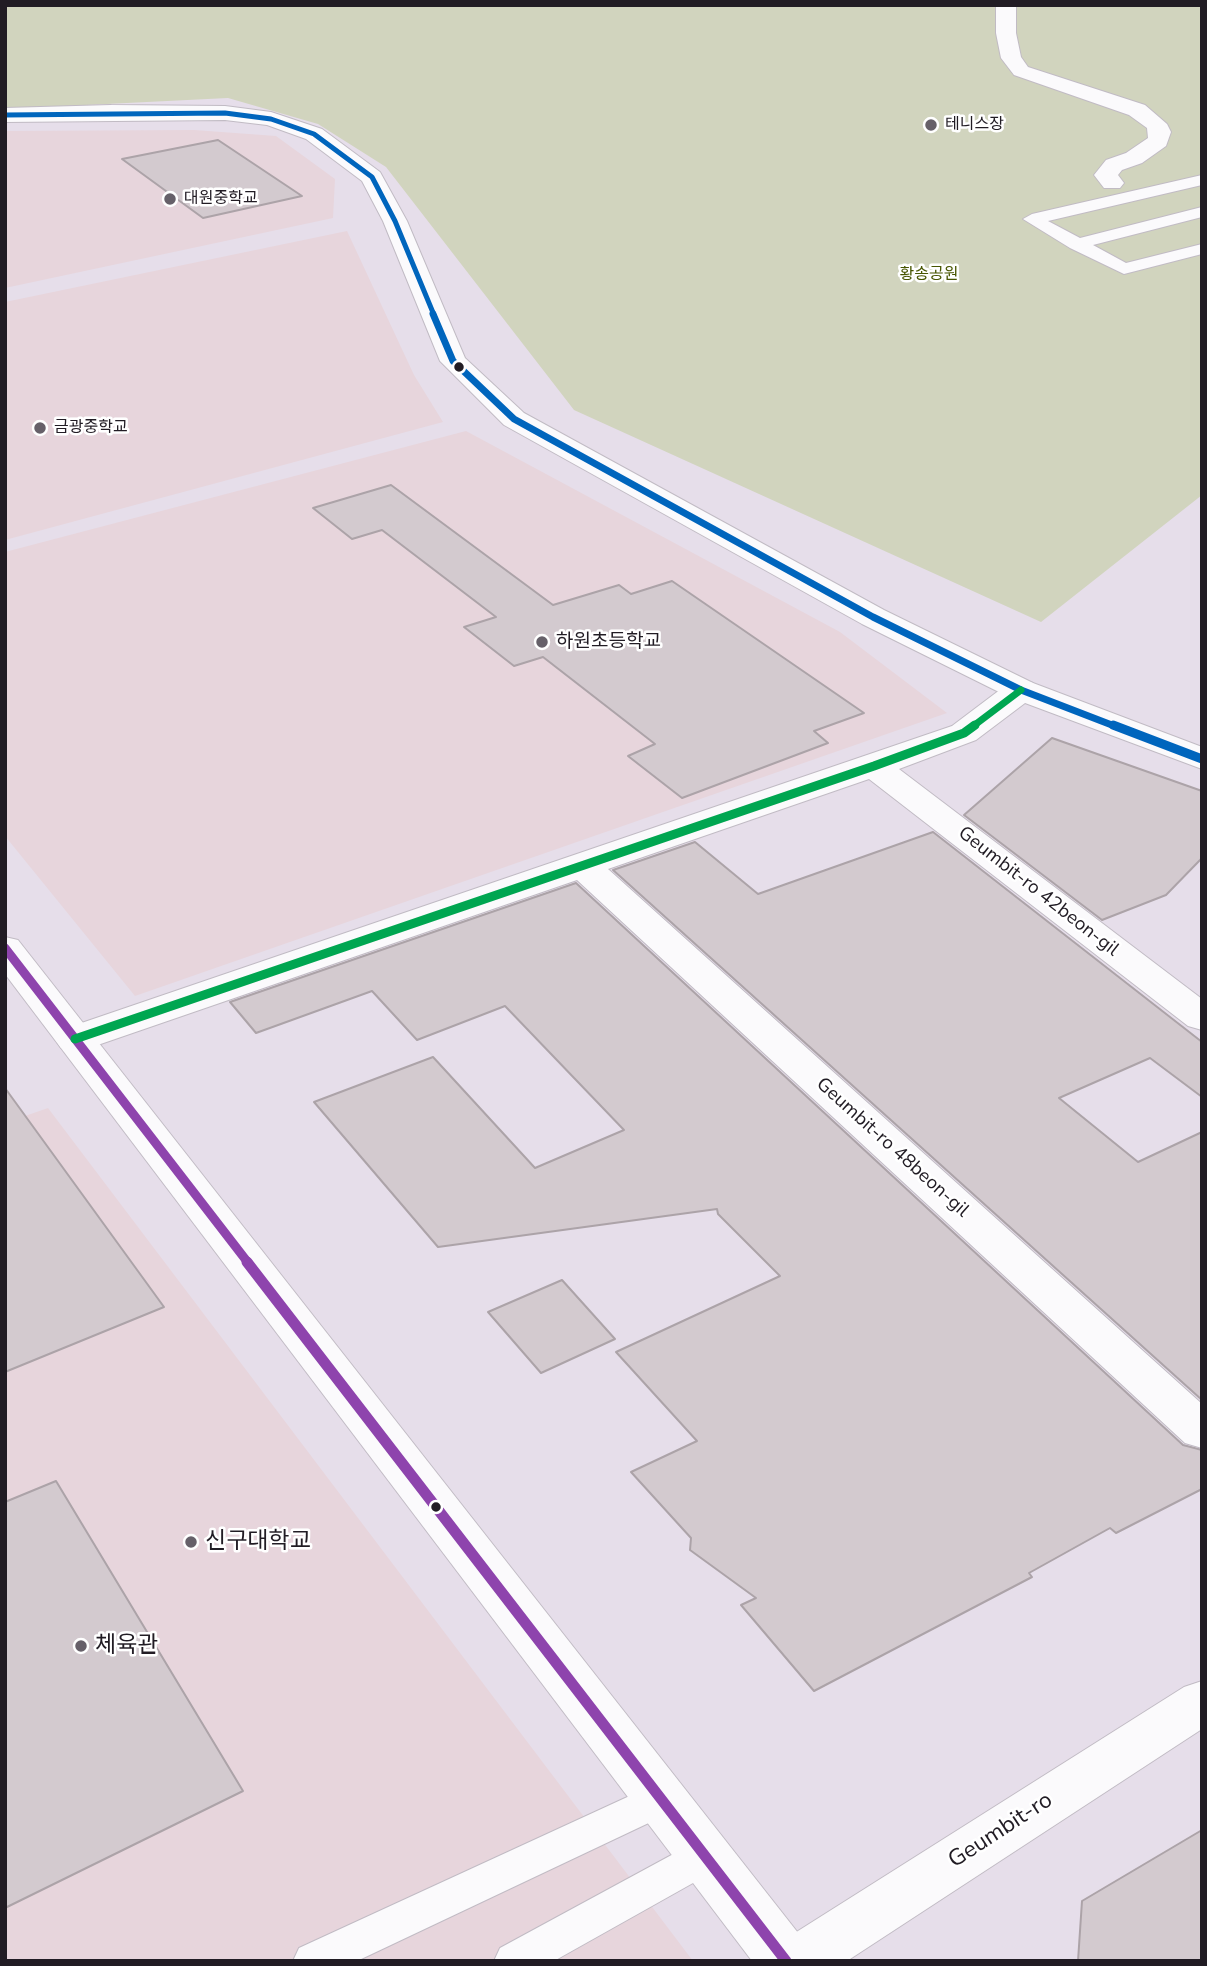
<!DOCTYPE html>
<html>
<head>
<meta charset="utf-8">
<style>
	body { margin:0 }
	#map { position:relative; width:1207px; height:1966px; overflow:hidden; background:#e6deea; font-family:"Nunito Sans",sans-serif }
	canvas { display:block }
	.frame { position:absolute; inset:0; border:7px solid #211c24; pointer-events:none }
</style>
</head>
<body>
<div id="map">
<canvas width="1207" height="1966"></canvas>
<div class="frame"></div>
</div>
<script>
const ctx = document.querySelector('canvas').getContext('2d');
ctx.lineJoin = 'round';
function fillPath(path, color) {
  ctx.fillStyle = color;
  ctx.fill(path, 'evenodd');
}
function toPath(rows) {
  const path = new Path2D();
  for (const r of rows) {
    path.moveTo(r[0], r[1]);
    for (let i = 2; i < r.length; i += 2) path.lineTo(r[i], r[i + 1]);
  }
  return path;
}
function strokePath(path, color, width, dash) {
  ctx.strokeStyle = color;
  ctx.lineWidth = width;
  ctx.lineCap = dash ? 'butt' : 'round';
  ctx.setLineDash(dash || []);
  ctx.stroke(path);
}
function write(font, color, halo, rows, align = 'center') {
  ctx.font = font + ' "Nunito Sans","Noto Sans KR",sans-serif';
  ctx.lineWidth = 5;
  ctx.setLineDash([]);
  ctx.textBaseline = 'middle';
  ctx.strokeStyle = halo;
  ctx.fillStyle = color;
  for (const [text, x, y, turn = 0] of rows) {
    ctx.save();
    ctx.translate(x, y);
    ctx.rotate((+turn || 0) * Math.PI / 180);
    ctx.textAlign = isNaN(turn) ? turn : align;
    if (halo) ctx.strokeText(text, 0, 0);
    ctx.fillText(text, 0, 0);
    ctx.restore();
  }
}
fillPath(toPath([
	[194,130,276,136,335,179,333,218,5,288,5,131],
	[347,231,414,375,443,422,5,540,5,302],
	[466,431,840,632,947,713,135,996,5,836,5,552],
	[48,1108,693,1961,5,1961,5,1123]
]), '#e7d5dc');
fillPath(toPath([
	[5,5,1202,5,1202,495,1041,622,574,410,386,167,318,124,228,98,5,109]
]), '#d1d4be');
const building = toPath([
	[218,140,302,196,203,218,122,159,218,140],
	[391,485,553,605,619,585,631,594,672,581,864,713,814,731,828,743,682,798,628,756,655,744,543,657,514,666,464,627,496,617,382,530,352,539,313,508,391,485],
	[1052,738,1202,791,1202,858,1166,895,1102,920,964,815,1052,738],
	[933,832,1202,1042,1202,1097,1150,1058,1059,1098,1138,1162,1202,1132,1202,1400,613,870,695,842,758,894,933,832],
	[576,883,1183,1445,1202,1450,1202,1489,1116,1533,1110,1528,1029,1573,1032,1577,814,1691,741,1605,756,1598,690,1550,691,1538,631,1472,697,1441,616,1352,780,1276,718,1214,717,1209,438,1247,314,1102,433,1057,535,1168,624,1130,505,1006,417,1040,372,991,256,1033,230,1002,576,883],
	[5,1088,164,1307,5,1372,5,1088],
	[562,1280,615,1339,541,1373,488,1312,562,1280],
	[56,1481,243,1791,5,1908,5,1502,56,1481],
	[1202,1830,1202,1961,1078,1961,1082,1901,1202,1830]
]);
fillPath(building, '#d3cacf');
strokePath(building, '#aca3a8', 2);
const service = toPath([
	[1202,175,1202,185,1048,221,1080,238,1202,207,1202,217,1093,245,1126,263,1202,244,1202,254,1124,274,1070,248,1023,219,1032,214,1202,175],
	[660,1782,674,1787,680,1799,674,1811,357,1961,293,1961,299,1948,660,1782],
	[704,1840,718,1845,724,1857,718,1869,554,1961,494,1961,500,1948,690,1845,704,1840]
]);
const minor = toPath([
	[996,5,1016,5,1016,33,1021,57,1028,67,1145,105,1167,124,1171,132,1166,146,1142,163,1122,170,1118,175,1124,183,1120,188,1104,188,1094,175,1106,160,1126,153,1148,138,1147,128,1129,115,1014,75,1001,58,996,33,996,5],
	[1021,680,1033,683,1037,690,1033,697,976,740,899,769,1202,999,1202,1030,1188,1026,869,779,608,869,1202,1404,1202,1448,1185,1443,577,880,89,1048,75,1051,61,1048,55,1039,61,1030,952,726,1009,683,1021,680]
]);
const tertiary = toPath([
	[111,105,225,106,271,112,322,129,380,172,407,221,465,358,524,413,884,610,1033,683,1202,747,1202,769,1009,697,862,624,504,425,440,361,383,221,362,181,306,139,267,125,225,120,5,122,5,108,111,105],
	[1202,1681,1202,1729,847,1961,770,1961,779,1943,1184,1687,1202,1681]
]);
const secondary = toPath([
	[5,937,18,940,806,1943,815,1961,752,1961,5,974,5,937]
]);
strokePath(service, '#c1bbc4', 2);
strokePath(minor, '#c1bbc4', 2);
strokePath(tertiary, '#c1bbc4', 2);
strokePath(secondary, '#c1bbc4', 2);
fillPath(service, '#fbfafc');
fillPath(minor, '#fbfafc');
fillPath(tertiary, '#fbfafc');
fillPath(secondary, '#fbfafc');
strokePath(toPath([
	[5,115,225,113,271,119,314,134,372,177,395,221,434,315]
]), '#0065bd', 5);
strokePath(toPath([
	[433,314,453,361,514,419,873,617,1021,690,1117,727]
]), '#0065bd', 7);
strokePath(toPath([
	[1113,725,1202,759]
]), '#0065bd', 9);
strokePath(toPath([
	[5,948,249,1264]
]), '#8e44ad', 9);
strokePath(toPath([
	[247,1262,786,1961]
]), '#8e44ad', 11);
strokePath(toPath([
	[972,727,1021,690]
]), '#00a651', 7);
strokePath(toPath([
	[75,1039,874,766,964,733,975,725]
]), '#00a651', 9);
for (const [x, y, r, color] of [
	[931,125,7,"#666069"],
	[170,199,7,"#666069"],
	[459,367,6,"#211c24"],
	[40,428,7,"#666069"],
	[542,642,7,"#666069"],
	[436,1507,6,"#211c24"],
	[191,1542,7,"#666069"],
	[81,1646,7,"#666069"]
]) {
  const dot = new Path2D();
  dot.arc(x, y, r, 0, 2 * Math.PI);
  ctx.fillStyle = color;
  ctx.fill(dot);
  strokePath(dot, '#fff', 2.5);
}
write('16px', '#211c24', '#fff', [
	["테니스장",945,125],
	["대원중학교",184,199],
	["금광중학교",54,428]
], 'left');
write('16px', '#475500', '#fff', [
	["황송공원",929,275]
]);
write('19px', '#211c24', '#fff', [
	["하원초등학교",556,642]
], 'left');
write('19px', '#211c24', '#fff', [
	["Geumbit-ro 42beon-gil",1038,892,38],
	["Geumbit-ro 48beon-gil",892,1148,42]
]);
write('23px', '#211c24', '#fff', [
	["신구대학교",205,1542],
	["체육관",95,1646]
], 'left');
write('23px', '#211c24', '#fff', [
	["Geumbit-ro",1001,1831,-33]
]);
</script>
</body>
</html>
